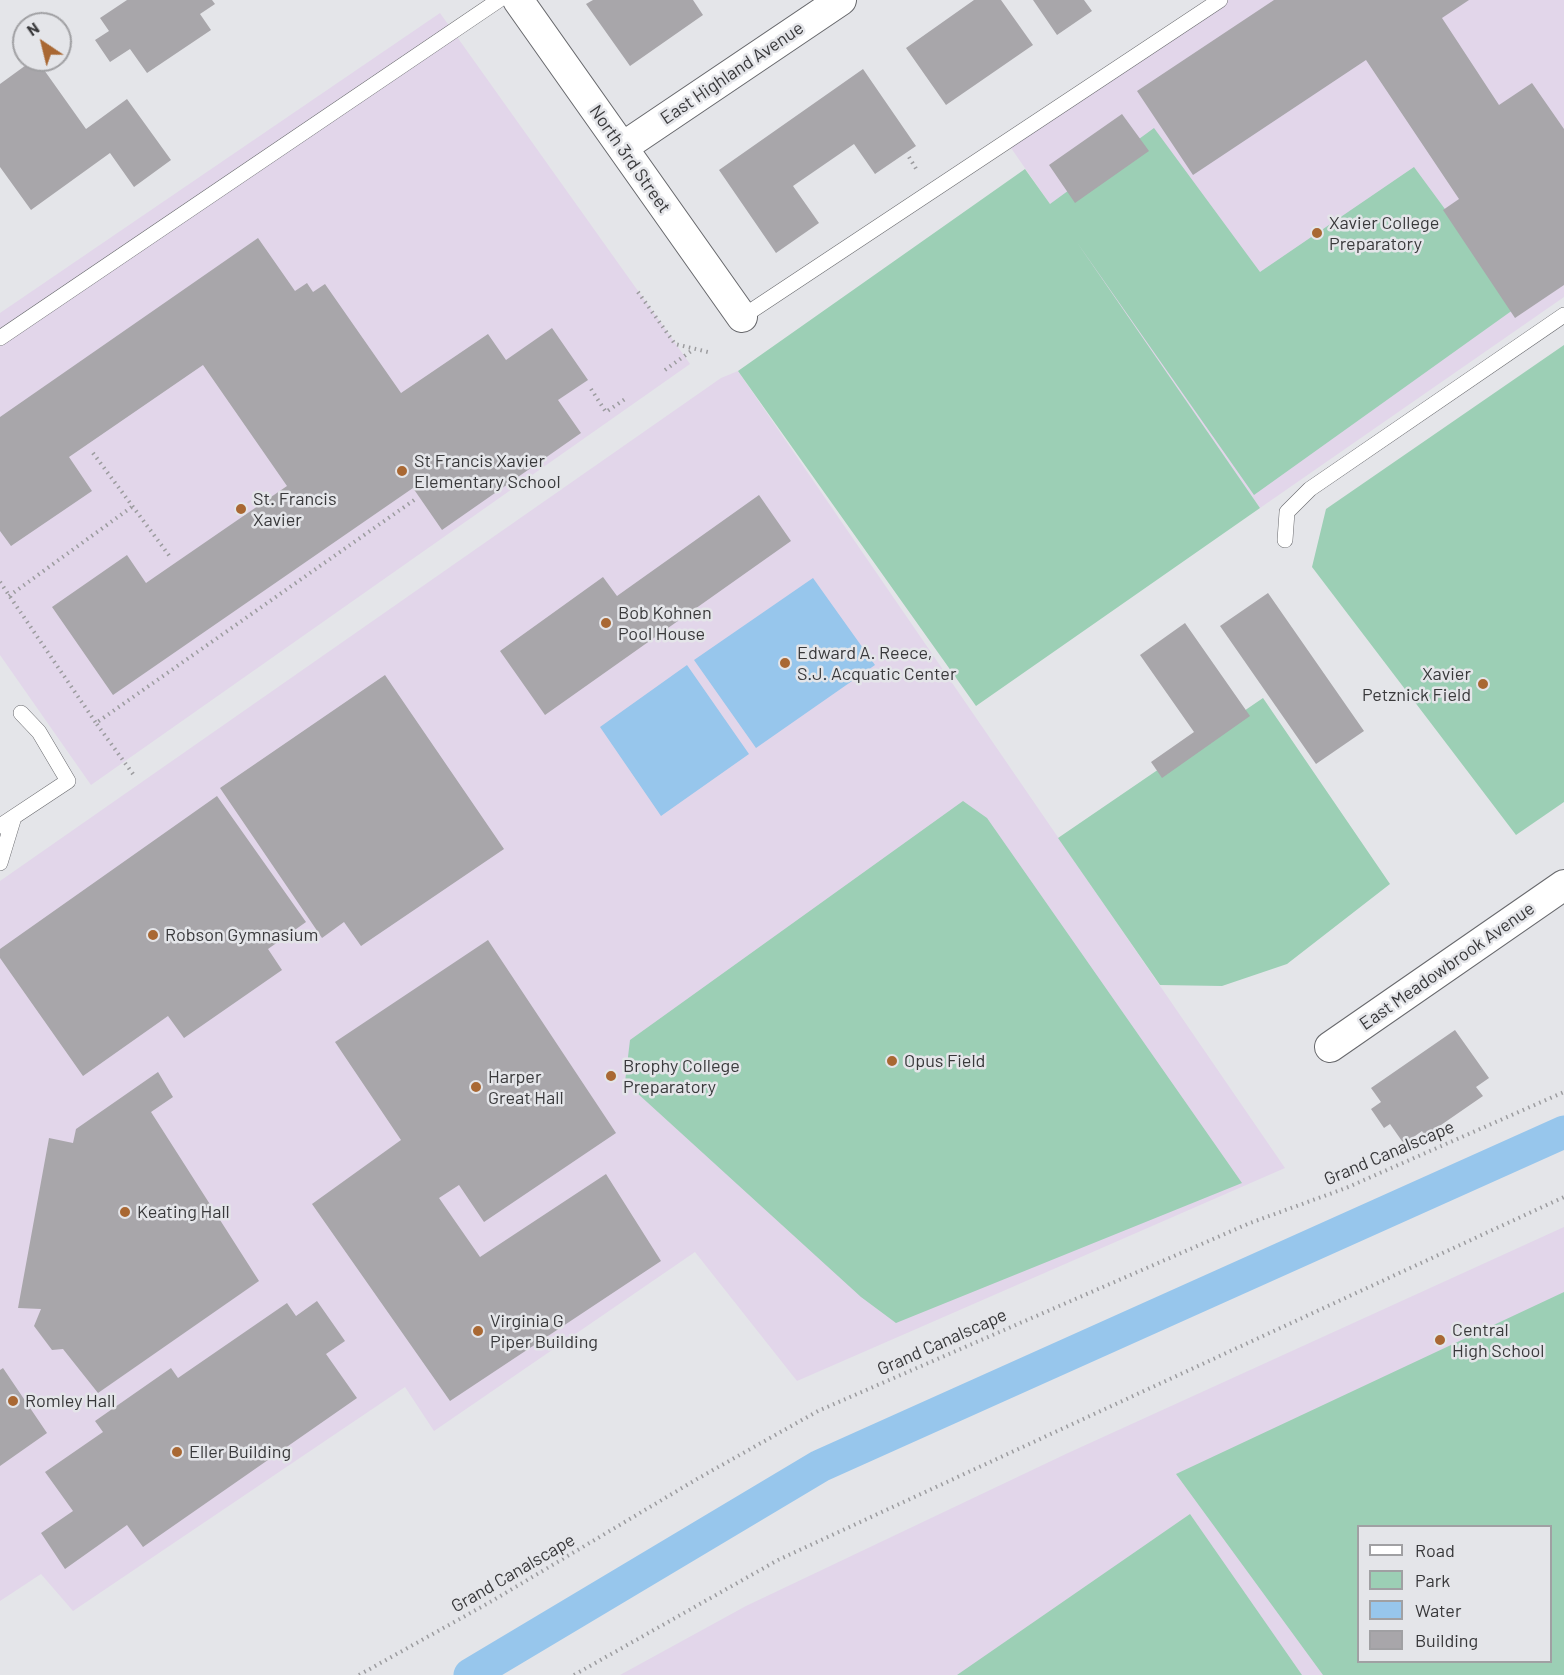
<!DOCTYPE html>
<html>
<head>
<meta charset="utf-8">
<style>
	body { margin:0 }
	#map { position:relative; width:1564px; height:1675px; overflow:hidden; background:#e4e5e9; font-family:Barlow,sans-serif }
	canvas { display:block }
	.legend { position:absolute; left:1357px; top:1525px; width:195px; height:138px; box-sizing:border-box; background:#e4e5e9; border:2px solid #a0a0a3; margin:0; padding:8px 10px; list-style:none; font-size:18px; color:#39393b }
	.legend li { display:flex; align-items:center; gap:12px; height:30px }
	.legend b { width:30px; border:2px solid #a0a0a3 }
	.north { position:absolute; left:12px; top:12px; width:60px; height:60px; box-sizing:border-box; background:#e4e5e9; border:2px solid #a0a0a3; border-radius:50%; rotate:325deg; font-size:16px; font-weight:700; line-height:24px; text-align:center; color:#39393b }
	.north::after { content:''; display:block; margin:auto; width:21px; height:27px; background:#a96833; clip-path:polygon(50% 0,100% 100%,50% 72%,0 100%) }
</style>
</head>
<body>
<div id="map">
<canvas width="1564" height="1675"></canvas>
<ul class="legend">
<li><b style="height:8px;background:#fff"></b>Road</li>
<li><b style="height:16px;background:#9ccfb5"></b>Park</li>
<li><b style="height:16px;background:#97c6ec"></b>Water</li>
<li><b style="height:16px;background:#a8a6aa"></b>Building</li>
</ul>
<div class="north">N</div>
</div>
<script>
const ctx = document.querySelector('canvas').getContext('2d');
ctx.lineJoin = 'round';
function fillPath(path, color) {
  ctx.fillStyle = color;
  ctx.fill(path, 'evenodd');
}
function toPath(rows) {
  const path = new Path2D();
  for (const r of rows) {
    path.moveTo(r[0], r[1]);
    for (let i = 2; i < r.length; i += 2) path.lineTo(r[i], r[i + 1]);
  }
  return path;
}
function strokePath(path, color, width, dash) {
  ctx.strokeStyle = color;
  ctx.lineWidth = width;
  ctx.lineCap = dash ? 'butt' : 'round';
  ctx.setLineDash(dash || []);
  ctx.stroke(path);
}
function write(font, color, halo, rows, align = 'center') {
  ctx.font = font + ' Barlow,sans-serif';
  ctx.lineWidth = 5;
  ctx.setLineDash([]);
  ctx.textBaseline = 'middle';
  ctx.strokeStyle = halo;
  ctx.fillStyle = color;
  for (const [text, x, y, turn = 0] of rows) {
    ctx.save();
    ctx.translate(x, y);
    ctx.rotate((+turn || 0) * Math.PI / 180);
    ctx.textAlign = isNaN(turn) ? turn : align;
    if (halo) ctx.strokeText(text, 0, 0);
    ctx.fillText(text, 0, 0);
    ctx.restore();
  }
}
fillPath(toPath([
	[1208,0,1564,0,1564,297,1260,508,1009,145],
	[440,13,690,364,91,785,0,655,0,313],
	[738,371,1285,1168,797,1381,695,1252,434,1431,405,1387,73,1611,41,1574,0,1601,0,881,721,378],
	[1564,1227,1564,1675,620,1675,746,1606,1068,1453],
	[1358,1526,1550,1526,1550,1662,1358,1662]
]), '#e2d6ea');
fillPath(toPath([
	[1154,128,1260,272,1414,167,1517,307,1254,495,1076,241,1260,508,976,706,738,371,1025,169,1050,204],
	[1564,345,1564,802,1516,835,1312,567,1326,509],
	[1263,698,1390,884,1287,964,1222,986,1160,985,1058,838],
	[963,801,987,818,1242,1183,896,1323,861,1297,625,1082,630,1040],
	[1564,1292,1564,1675,1323,1675,1176,1474],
	[1358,1526,1550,1526,1550,1662,1358,1662],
	[1190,1514,1302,1675,957,1675]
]), '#9ccfb5');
fillPath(toPath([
	[813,578,875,665,756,748,694,660],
	[687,665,749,754,661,816,600,727]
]), '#97c6ec');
strokePath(toPath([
	[470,1675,820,1466,1564,1132]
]), '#97c6ec', 33);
fillPath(toPath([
	[127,0,212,0,215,4,200,14,211,30,147,73,130,49,110,62,95,40,109,31,100,18],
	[593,0,693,0,703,15,630,66,586,4],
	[974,0,1001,0,1033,45,946,105,906,48],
	[1033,0,1084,0,1092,11,1057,35],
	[1274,0,1469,0,1442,18,1499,105,1532,83,1564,129,1564,285,1515,318,1443,210,1459,199,1366,60,1193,175,1137,91],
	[33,60,37,60,86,129,127,99,171,160,134,187,110,153,31,210,0,167,0,84],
	[863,69,916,146,875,174,854,144,793,186,819,223,776,253,719,170],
	[1122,114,1149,151,1075,203,1049,165],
	[258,238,295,291,307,283,313,292,325,284,401,393,488,334,506,360,552,328,588,380,558,400,581,433,442,530,413,488,113,695,52,607,127,555,146,583,287,486,203,365,69,457,92,491,11,546,0,531,0,417],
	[759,495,791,541,545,715,500,651,603,577,617,596],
	[1268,593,1364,731,1316,764,1220,626],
	[1185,623,1250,716,1162,778,1151,762,1194,732,1140,655],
	[385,675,504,849,361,946,344,922,322,938,220,788],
	[217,796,306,922,268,949,282,970,184,1038,168,1016,83,1076,0,958,0,949],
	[488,940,616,1133,484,1222,459,1185,439,1198,480,1257,606,1174,661,1261,450,1401,312,1204,401,1140,335,1042],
	[1455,1030,1489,1078,1476,1087,1483,1096,1425,1136,1422,1131,1404,1144,1390,1124,1384,1128,1371,1109,1381,1102,1371,1088],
	[158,1072,173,1097,151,1112,259,1281,98,1393,63,1349,52,1350,34,1326,41,1309,18,1308,49,1138,73,1143,76,1129],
	[317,1301,345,1341,326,1354,357,1398,143,1547,127,1525,65,1569,41,1533,73,1511,45,1472,103,1432,95,1421,171,1368,178,1378,287,1303,296,1316],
	[3,1368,47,1433,0,1466,0,1370]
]), '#a8a6aa');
const lane = toPath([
	[742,317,1220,0],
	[0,338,499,0],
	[1285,540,1287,512,1310,489,1564,315],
	[0,826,68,781,39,732,21,713],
	[0,863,14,817]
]);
const street = toPath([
	[518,0,742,317],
	[623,147,841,0],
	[1330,1047,1564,885]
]);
strokePath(lane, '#67686c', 16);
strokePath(street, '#67686c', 32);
strokePath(toPath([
	[909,157,918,172],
	[638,292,675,344,708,352],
	[665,370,694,349],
	[591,389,606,412,625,399],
	[93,453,171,558],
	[0,582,96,723],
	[9,596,133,506],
	[133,774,96,723,417,498],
	[359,1675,492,1601,697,1479,818,1411,1250,1223,1346,1188,1564,1092],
	[574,1675,778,1560,1564,1197]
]), '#9c9c9f', 4, [1.5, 4.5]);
strokePath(lane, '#fff', 15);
strokePath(street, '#fff', 30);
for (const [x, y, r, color] of [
	[1317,233,6,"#a96833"],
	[402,471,6,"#a96833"],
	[241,509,6,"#a96833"],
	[606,623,6,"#a96833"],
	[785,663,6,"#a96833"],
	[1483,684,6,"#a96833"],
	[153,935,6,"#a96833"],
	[892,1061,6,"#a96833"],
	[611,1076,6,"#a96833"],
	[476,1087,6,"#a96833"],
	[125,1212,6,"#a96833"],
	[478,1331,6,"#a96833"],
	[1440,1340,6,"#a96833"],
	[13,1401,6,"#a96833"],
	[177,1452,6,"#a96833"]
]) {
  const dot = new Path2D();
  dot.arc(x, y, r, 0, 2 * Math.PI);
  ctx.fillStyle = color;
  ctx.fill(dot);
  strokePath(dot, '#e4e5e9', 2);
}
write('18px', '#39393b', '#e4e5e9', [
	["East Highland Avenue",732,73,-34],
	["North 3rd Street",630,159,55],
	["East Meadowbrook Avenue",1447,966,-35],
	["Grand Canalscape",1389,1153,-23],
	["Grand Canalscape",942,1342,-24],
	["Grand Canalscape",513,1573,-30]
]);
write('18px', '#39393b', '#e4e5e9', [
	["Xavier College",1329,223],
	["Preparatory",1329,244],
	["St Francis Xavier",414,461],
	["Elementary School",414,482],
	["St. Francis",253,499],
	["Xavier",253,520],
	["Bob Kohnen",618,613],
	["Pool House",618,634],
	["Edward A. Reece,",797,653],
	["S.J. Acquatic Center",797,674],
	["Xavier",1471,674,"right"],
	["Petznick Field",1471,695,"right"],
	["Robson Gymnasium",165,935],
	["Opus Field",904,1061],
	["Brophy College",623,1066],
	["Preparatory",623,1087],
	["Harper",488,1077],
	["Great Hall",488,1098],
	["Keating Hall",137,1212],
	["Virginia G",490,1321],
	["Piper Building",490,1342],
	["Central",1452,1330],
	["High School",1452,1351],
	["Romley Hall",25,1401],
	["Eller Building",189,1452]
], 'left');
</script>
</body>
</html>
